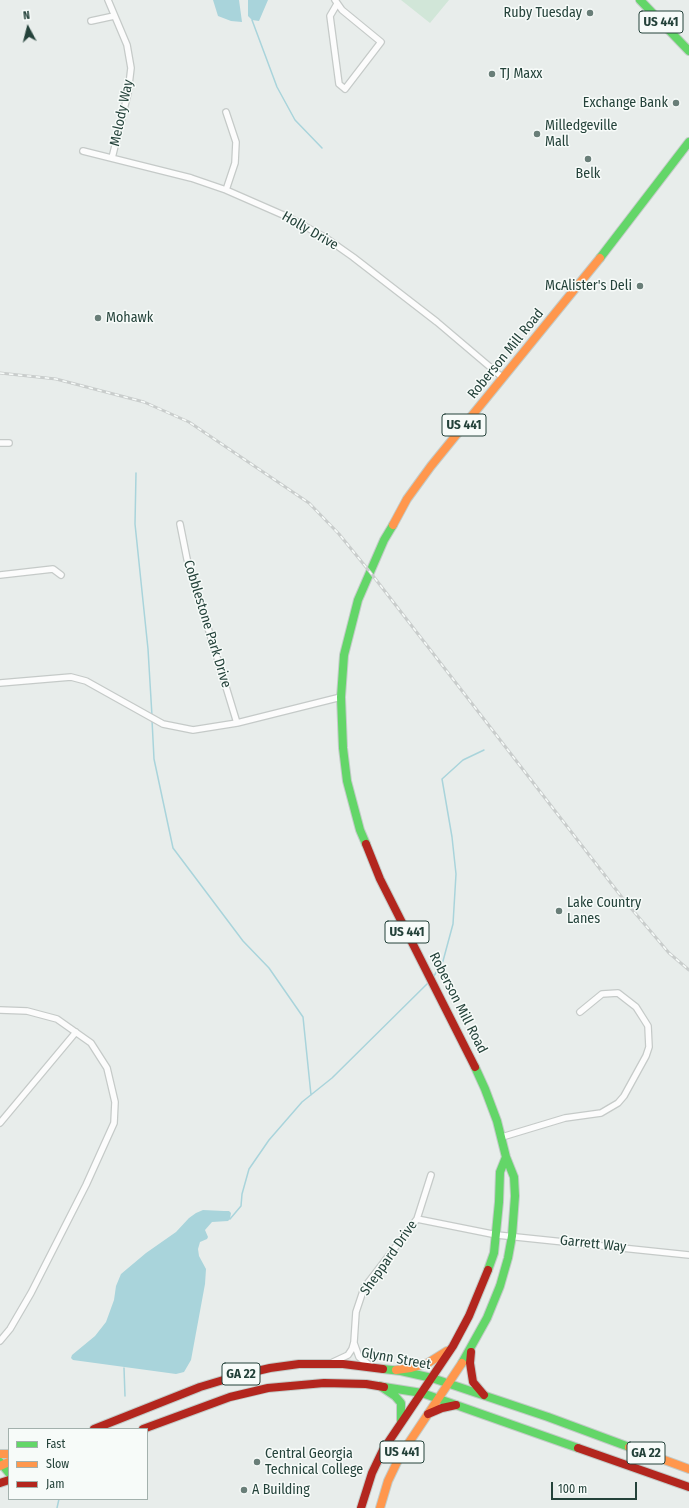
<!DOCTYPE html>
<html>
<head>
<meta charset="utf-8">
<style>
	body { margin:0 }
	#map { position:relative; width:689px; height:1508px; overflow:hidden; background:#e8edeb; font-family:"Fira Sans Condensed",sans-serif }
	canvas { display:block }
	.legend { position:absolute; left:8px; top:1428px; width:140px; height:72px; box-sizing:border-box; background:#f7fbf9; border:1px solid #a3b1ad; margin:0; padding:5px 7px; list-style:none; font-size:12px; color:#24423a }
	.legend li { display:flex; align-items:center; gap:8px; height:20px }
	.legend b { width:20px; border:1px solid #a3b1ad }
	.north { position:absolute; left:8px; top:8px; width:40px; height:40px; -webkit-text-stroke:3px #f7fbf9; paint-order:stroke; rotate:353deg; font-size:11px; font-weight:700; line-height:16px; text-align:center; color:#24423a }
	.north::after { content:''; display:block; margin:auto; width:14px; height:18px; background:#24423a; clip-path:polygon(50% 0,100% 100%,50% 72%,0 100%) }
	.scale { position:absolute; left:551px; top:1482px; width:86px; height:18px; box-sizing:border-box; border:2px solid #24423a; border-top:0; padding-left:5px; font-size:12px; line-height:14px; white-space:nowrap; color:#24423a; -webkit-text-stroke:3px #f7fbf9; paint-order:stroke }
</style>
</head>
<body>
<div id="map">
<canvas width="689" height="1508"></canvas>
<ul class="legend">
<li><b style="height:5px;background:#63d668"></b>Fast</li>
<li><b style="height:5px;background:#ff974d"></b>Slow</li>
<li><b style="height:5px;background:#b3261e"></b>Jam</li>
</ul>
<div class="north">N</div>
<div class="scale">100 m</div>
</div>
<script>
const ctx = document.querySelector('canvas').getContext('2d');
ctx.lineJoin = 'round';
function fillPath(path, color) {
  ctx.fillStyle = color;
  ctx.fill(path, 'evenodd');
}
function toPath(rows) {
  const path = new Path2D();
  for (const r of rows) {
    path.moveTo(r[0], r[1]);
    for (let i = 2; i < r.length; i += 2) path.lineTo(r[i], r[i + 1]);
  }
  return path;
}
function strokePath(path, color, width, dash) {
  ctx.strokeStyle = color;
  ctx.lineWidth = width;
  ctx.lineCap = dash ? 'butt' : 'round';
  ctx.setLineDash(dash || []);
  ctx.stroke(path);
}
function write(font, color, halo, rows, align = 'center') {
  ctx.font = font + ' "Fira Sans Condensed",sans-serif';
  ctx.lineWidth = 3;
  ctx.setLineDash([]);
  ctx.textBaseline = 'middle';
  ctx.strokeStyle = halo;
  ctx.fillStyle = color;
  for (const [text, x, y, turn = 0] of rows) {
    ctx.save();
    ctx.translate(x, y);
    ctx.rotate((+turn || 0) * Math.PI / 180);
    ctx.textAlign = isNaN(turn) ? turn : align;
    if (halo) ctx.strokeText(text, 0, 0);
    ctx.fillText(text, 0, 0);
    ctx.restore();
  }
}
fillPath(toPath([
	[401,0,449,0,430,23]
]), '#d1e6d8');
fillPath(toPath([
	[213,0,239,0,242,22,231,21,218,16],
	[248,0,268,0,259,21,252,20,248,16],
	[203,1210,224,1211,229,1211,231,1213,230,1219,228,1221,212,1222,205,1230,208,1237,207,1239,200,1242,198,1249,199,1256,206,1269,205,1284,191,1360,184,1372,176,1374,73,1360,71,1358,72,1355,95,1336,106,1322,114,1300,116,1286,121,1274,146,1253,176,1232,189,1218,196,1213]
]), '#a9d4db');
strokePath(toPath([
	[252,20,277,87,295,120,322,148],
	[136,473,135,524,148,649,152,716],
	[152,720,154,759,173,848,243,941,269,968,303,1017,311,1095],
	[434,976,443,961,453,924,456,874,452,837,442,779,463,760,484,750],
	[230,1219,241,1206,242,1194,249,1169,269,1140,302,1102,332,1078,428,983],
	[124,1368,125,1396],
	[57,1508,59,1499]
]), '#a9d4db', 1.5);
const street = toPath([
	[108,0,127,45,131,68,128,93,112,158],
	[335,0,342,10,381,42,345,89,339,84,330,16,337,4],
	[91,21,114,16],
	[226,112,236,142,235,163,226,190],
	[83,151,191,178,226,190,290,218,326,238,353,257,437,322,503,378],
	[0,443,9,443],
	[180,524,187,559,237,723],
	[0,575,53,569,61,575],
	[0,683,71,677,86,681,163,724,193,730,237,723,341,697],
	[0,1010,27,1011,57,1019,91,1043,107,1068,115,1102,114,1123,86,1185,31,1293,10,1329,0,1341],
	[0,1123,76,1032],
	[502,1137,565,1118,601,1113,618,1103,624,1096,646,1056,649,1047,648,1026,643,1018,636,1007,618,993,602,994,580,1012],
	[417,1219,497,1235,689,1255],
	[354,1343,359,1357,372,1367],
	[333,1362,348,1355,352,1349,354,1342,356,1312,364,1288,417,1219,431,1175]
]);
const fast = toPath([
	[640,0,689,51],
	[600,258,689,142],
	[366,844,360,830,347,781,343,748,341,697,344,655,358,600,384,540,393,525],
	[488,1270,494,1253,499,1202,500,1172,506,1157],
	[462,1363,487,1318,500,1286,508,1258,512,1236,515,1196,514,1177,506,1157,497,1121,485,1089,475,1067],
	[383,1369,401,1371,432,1378,548,1417,629,1447],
	[380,1386,395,1396,401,1403,401,1421],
	[384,1387,422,1393,578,1448],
	[0,1462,9,1473]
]);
const slow = toPath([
	[393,525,407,499,431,466,600,258],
	[396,1370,411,1368,428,1363,447,1351],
	[629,1447,689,1469],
	[0,1454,9,1454],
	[0,1466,9,1462],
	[380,1508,388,1481,400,1456,462,1363]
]);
const jam = toPath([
	[366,844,380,879,475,1067],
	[471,1352,470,1363,473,1382,484,1395],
	[428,1414,442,1408,456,1405],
	[94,1429,200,1387,240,1375,270,1368,299,1364,343,1364,383,1369],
	[143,1429,230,1397,268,1388,324,1383,366,1384,384,1387],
	[578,1448,689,1487],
	[0,1483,9,1480],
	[361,1508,372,1473,383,1450,453,1346,469,1316,488,1270]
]);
strokePath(street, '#c5cac8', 8);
strokePath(fast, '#c3cbc8', 10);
strokePath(slow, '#c3cbc8', 10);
strokePath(jam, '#c3cbc8', 10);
strokePath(street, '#fcfcfc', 5.5);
strokePath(fast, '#63d668', 8);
strokePath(slow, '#ff974d', 8);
strokePath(jam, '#b3261e', 8);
const rail = toPath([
	[0,373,56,379,144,402,189,422,309,503,339,534,370,572,624,900,669,953,689,970]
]);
strokePath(rail, '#c9cdcc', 3);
strokePath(rail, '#f7fbf9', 1.5, [4.5]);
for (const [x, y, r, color] of [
	[590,13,4,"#697e78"],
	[492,74,4,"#697e78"],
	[676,103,4,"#697e78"],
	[537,134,4,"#697e78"],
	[588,159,4,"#697e78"],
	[640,286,4,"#697e78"],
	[98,318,4,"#697e78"],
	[559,911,4,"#697e78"],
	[257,1462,4,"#697e78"],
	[244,1490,4,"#697e78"]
]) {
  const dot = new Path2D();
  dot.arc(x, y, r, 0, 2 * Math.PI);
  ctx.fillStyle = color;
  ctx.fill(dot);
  strokePath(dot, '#f7fbf9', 1.5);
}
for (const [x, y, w] of [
	[661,22,44],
	[464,425,44],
	[407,932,44],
	[241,1374,38],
	[402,1452,44],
	[646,1453,38]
]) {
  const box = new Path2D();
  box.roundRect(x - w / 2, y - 11, w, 22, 3);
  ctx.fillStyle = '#f7fbf9';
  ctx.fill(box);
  strokePath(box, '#24423a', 1);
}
write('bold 13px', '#24423a', null, [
	["US 441",661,22],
	["US 441",464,425],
	["US 441",407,932],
	["GA 22",241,1374],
	["US 441",402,1452],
	["GA 22",646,1453]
]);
write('14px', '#24423a', '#f7fbf9', [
	["Ruby Tuesday",582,13,"right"],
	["TJ Maxx",500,74],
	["Exchange Bank",668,103,"right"],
	["Milledgeville",545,126],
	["Mall",545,142],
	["Belk",588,174,"center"],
	["McAlister's Deli",632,286,"right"],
	["Mohawk",106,318],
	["Lake Country",567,903],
	["Lanes",567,919],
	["Central Georgia",265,1454],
	["Technical College",265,1470],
	["A Building",252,1490]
], 'left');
write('14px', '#24423a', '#f7fbf9', [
	["Melody Way",122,113,-78],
	["Holly Drive",310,231,30],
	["Roberson Mill Road",506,354,-51],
	["Cobblestone Park Drive",207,624,73],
	["Roberson Mill Road",458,1003,63],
	["Garrett Way",593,1244,6],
	["Sheppard Drive",389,1258,-55],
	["Glynn Street",396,1359,10]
]);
</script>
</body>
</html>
